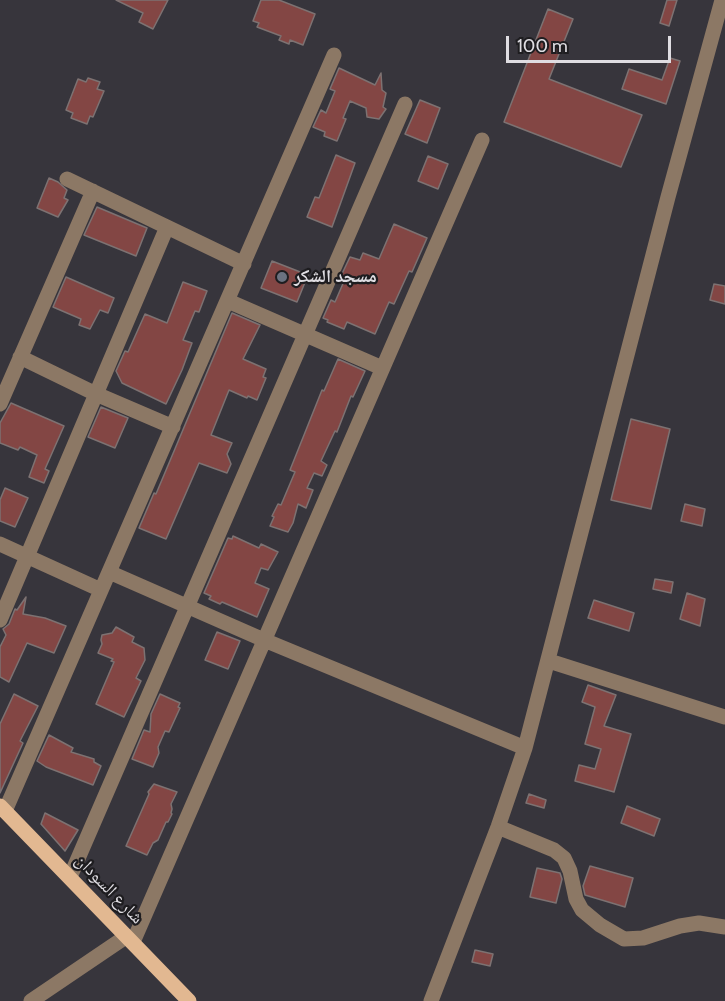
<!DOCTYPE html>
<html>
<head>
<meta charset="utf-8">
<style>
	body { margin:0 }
	#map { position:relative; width:725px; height:1001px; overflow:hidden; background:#37353c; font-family:Cabin,sans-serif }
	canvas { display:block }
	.scale { position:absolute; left:506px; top:36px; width:165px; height:27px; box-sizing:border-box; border:3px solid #dfdde2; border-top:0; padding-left:8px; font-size:18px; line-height:21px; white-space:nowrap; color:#dfdde2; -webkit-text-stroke:4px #1e1d20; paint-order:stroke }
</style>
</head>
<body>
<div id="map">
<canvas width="725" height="1001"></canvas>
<div class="scale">100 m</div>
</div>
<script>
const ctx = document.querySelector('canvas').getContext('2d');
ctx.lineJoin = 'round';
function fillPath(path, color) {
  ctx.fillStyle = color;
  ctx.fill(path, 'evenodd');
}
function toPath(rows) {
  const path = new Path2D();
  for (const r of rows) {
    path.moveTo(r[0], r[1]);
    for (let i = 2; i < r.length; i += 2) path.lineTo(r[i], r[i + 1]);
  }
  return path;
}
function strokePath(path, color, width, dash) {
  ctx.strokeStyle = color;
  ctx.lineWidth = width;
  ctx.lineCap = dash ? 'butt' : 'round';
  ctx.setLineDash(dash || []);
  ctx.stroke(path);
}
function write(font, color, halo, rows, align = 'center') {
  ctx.font = font + ' Cabin,"Noto Naskh Arabic",sans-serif';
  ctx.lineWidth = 4.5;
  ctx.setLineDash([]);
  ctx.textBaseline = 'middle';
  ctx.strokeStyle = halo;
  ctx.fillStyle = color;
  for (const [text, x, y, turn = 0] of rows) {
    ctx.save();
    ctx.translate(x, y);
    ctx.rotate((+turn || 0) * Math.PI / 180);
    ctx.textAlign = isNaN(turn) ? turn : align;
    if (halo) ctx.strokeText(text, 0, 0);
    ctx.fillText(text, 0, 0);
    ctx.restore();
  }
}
const building = toPath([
	[116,0,168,0,153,29,139,22,143,13,116,0],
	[261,0,279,0,315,14,303,45,290,40,289,44,279,40,281,36,257,27,259,23,253,21,261,0],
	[667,0,677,0,669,26,660,23,667,0],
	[548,9,573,19,549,79,642,115,621,167,504,122,548,9],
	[670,58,680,61,666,104,622,89,629,69,662,80,670,58],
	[339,68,375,85,381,73,382,90,386,93,383,107,386,109,379,119,367,117,366,108,350,101,343,118,346,119,337,141,324,136,325,132,313,127,321,110,326,113,335,91,330,89,339,68],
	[88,78,100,82,97,89,104,91,93,117,90,116,87,124,71,118,73,113,66,110,78,79,86,82,88,78],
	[420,100,440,108,427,143,405,134,420,100],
	[336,155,355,163,332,227,307,217,315,197,319,198,336,155],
	[428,156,448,164,438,189,418,181,428,156],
	[49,178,58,182,67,190,64,198,68,200,58,217,37,208,49,178],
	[97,207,147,228,136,256,84,235,97,207],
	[394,224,427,238,412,272,409,271,394,304,389,302,375,334,347,322,344,329,327,322,328,320,323,318,331,300,335,302,345,279,340,278,350,257,360,260,363,253,379,259,394,224],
	[272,261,308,275,297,302,261,288,272,261],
	[66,277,114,298,108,313,100,310,90,329,79,325,81,319,53,307,66,277],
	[183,282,207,291,199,312,195,311,183,340,192,343,182,370,166,404,122,383,116,371,125,351,128,352,145,314,167,323,183,282],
	[714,284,725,286,725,304,710,300,714,284],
	[232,313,260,325,243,359,266,369,263,377,266,378,257,400,248,396,247,398,229,390,211,435,232,443,227,454,231,464,227,473,199,463,166,539,139,528,154,493,156,494,232,313],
	[338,359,365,371,353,397,351,396,337,432,335,431,321,461,327,465,322,476,314,473,307,488,313,490,306,508,298,504,293,523,288,532,270,526,274,517,272,516,278,504,281,505,295,472,290,470,322,390,324,391,338,359],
	[11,403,64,426,45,469,49,471,44,483,29,477,37,455,20,447,18,450,0,443,0,423,11,403],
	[101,407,128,418,115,448,88,437,101,407],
	[631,419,670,429,651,509,611,500,631,419],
	[5,488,28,498,15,527,0,521,0,500,5,488],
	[685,504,705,509,702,526,681,521,685,504],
	[233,536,259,548,261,544,278,552,268,570,261,568,255,583,269,589,257,617,222,602,220,604,209,599,211,596,204,593,228,538,232,539,233,536],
	[655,579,673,582,671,593,653,589,655,579],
	[687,593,705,599,700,626,680,619,687,593],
	[26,597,23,614,45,618,66,626,54,653,27,643,9,682,0,677,0,647,6,635,3,629,9,624,15,609,17,610,26,597],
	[594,600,634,613,629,631,588,618,594,600],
	[116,627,134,637,132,642,144,648,145,660,136,678,141,681,124,717,96,704,114,662,111,661,113,659,98,653,102,644,101,640,102,635,112,633,116,627],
	[217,632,240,641,228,669,205,660,217,632],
	[588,685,616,695,604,726,631,734,614,792,575,781,579,765,595,769,601,749,585,744,595,707,582,702,588,685],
	[14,694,38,706,20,741,23,743,0,793,0,724,14,694],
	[160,694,180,703,178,707,180,708,169,732,165,731,158,747,159,753,153,767,132,759,144,730,150,732,151,714,160,694],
	[49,735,73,748,71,752,94,759,94,762,101,766,93,785,46,767,37,761,49,735],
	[154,784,177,792,171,804,172,809,171,813,172,814,168,822,166,822,158,840,153,843,147,855,126,846,149,794,148,792,154,784],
	[529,794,546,800,544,808,526,803,529,794],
	[627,806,660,819,654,836,621,823,627,806],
	[45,813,78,830,65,851,41,824,45,813],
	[590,866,633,878,625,907,585,895,583,886,590,866],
	[537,868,560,873,562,879,556,903,530,897,537,868],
	[475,950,493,954,490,966,472,962,475,950]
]);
fillPath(building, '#834644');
strokePath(building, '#7d7272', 1.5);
strokePath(toPath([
	[67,179,244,264],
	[228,301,382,368],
	[20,357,96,394,173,427],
	[0,404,93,191],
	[0,544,101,590],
	[109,572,264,640,525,748],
	[0,620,167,227],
	[549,661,725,717],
	[5,811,334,55],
	[498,827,554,850,564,858,570,871,576,899,582,910,600,925,624,939,643,938,680,926,699,923,725,927],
	[70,877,405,104],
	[133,942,482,140],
	[31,1001,127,936],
	[431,1001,498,827,525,748,668,197,722,0]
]), '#8c7865', 15);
strokePath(toPath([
	[0,806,189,1001]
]), '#e2b891', 15);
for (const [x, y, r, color] of [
	[282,277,6,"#6b7280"]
]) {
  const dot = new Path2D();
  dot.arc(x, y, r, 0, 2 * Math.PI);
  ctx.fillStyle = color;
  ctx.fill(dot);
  strokePath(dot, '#1e1d20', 2);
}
write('bold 18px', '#dfdde2', '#1e1d20', [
	["مسجد الشكر",294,277]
], 'left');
write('18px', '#dfdde2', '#1e1d20', [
	["شارع السودان",109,889,46]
]);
</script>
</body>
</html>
